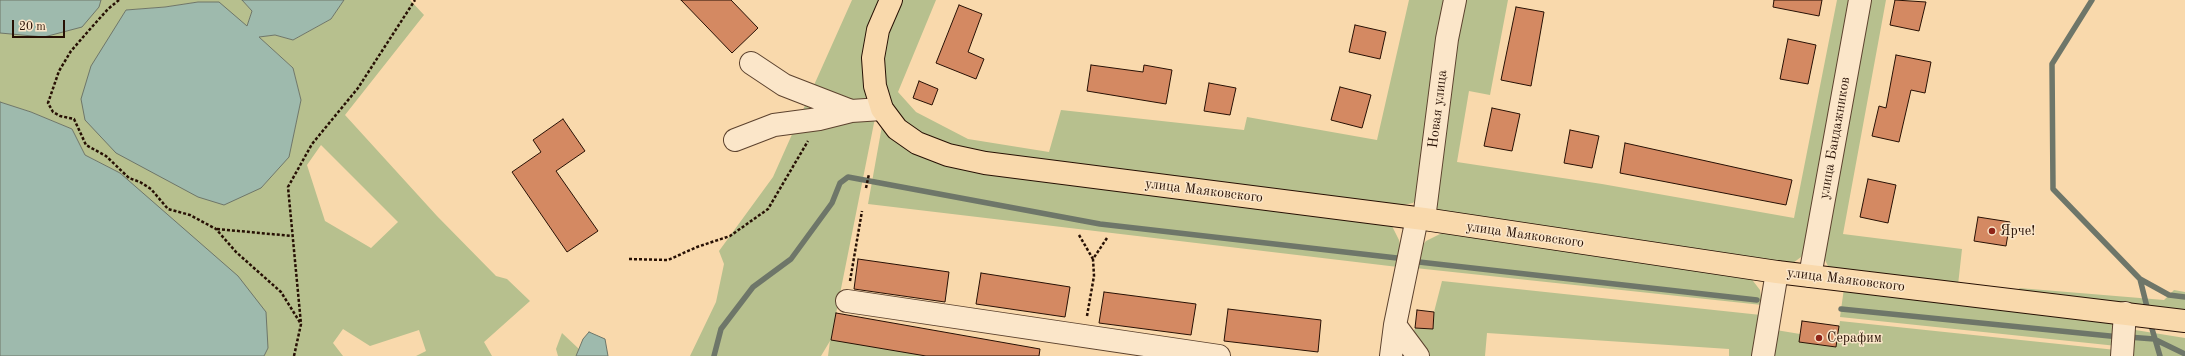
<!DOCTYPE html>
<html>
<head>
<meta charset="utf-8">
<style>
	body { margin:0 }
	#map { position:relative; width:2185px; height:356px; overflow:hidden; background:#f9d9ac; font-family:"Old Standard TT",serif }
	canvas { display:block }
	.scale { position:absolute; left:12px; top:20px; width:53px; height:18px; box-sizing:border-box; border:2px solid #271004; border-top:0; padding-left:5px; font-size:12px; line-height:14px; white-space:nowrap; color:#271004; -webkit-text-stroke:3px #fbe6c9; paint-order:stroke }
</style>
</head>
<body>
<div id="map">
<canvas width="2185" height="356"></canvas>
<div class="scale">20 m</div>
</div>
<script>
const ctx = document.querySelector('canvas').getContext('2d');
ctx.lineJoin = 'round';
function fillPath(path, color) {
  ctx.fillStyle = color;
  ctx.fill(path, 'evenodd');
}
function toPath(rows) {
  const path = new Path2D();
  for (const r of rows) {
    path.moveTo(r[0], r[1]);
    for (let i = 2; i < r.length; i += 2) path.lineTo(r[i], r[i + 1]);
  }
  return path;
}
function strokePath(path, color, width, dash) {
  ctx.strokeStyle = color;
  ctx.lineWidth = width;
  ctx.lineCap = dash ? 'butt' : 'round';
  ctx.setLineDash(dash || []);
  ctx.stroke(path);
}
function write(font, color, halo, rows, align = 'center') {
  ctx.font = font + ' "Old Standard TT",serif';
  ctx.lineWidth = 3;
  ctx.setLineDash([]);
  ctx.textBaseline = 'middle';
  ctx.strokeStyle = halo;
  ctx.fillStyle = color;
  for (const [text, x, y, turn = 0] of rows) {
    ctx.save();
    ctx.translate(x, y);
    ctx.rotate((+turn || 0) * Math.PI / 180);
    ctx.textAlign = isNaN(turn) ? turn : align;
    if (halo) ctx.strokeText(text, 0, 0);
    ctx.fillText(text, 0, 0);
    ctx.restore();
  }
}
fillPath(toPath([
	[101,0,242,0,252,11,247,26,198,2,165,7,126,10,115,29,261,188,289,156,301,100,293,68,258,37,275,35,293,40,331,19,344,0,410,0,424,15,345,115,437,216,496,276,507,279,530,301,484,342,492,356,416,356,426,351,419,330,370,346,343,329,333,343,343,356,264,356,268,348,120,173,85,155,72,129,31,112,0,102,0,33,99,7],
	[321,145,398,222,371,248,325,221,307,165],
	[852,0,880,0,868,29,862,57,864,86,868,104,875,118,831,339,926,356,828,356,830,341,821,356,690,356,716,302,724,264,719,251,773,177],
	[901,0,936,0,898,92,916,112,968,139,1049,152,1061,110,1244,130,1247,117,1377,140,1409,0,1449,0,1422,193,1413,203,1393,207,951,147,920,135,904,124,889,105,882,59,888,33],
	[1460,0,1508,0,1490,95,1469,91,1457,162,1602,184,1794,218,1837,0,1856,0,1807,248,1801,257,1793,263,1779,261,1441,215,1435,206],
	[1868,0,1886,0,1843,234,1962,249,1958,285,1830,270,1823,256],
	[882,126,981,173,1392,226,1399,240,1401,251,1398,267,868,204],
	[1442,233,1750,277,1760,290,1762,305,1415,268,1417,252,1426,241],
	[1442,281,1761,315,1754,356,1729,356,1729,349,1487,333,1485,356,1427,356,1412,336,1415,328,1433,329,1434,312],
	[1844,288,2113,319,2118,328,2117,346,1840,317],
	[2019,288,2164,300,2174,290,2185,292,2185,312,2022,293],
	[1840,321,2116,350,2113,356,1771,356,1776,330,1800,334,1799,342,1836,347],
	[2129,329,2185,338,2185,356,2128,356],
	[562,333,579,349,576,356,558,356,556,349]
]), '#b7c08e');
const water = toPath([
	[0,0,101,0,99,7,82,27,44,37,0,33,0,0],
	[242,0,344,0,331,19,293,40,275,35,259,37,293,68,301,100,289,157,261,188,224,205,198,197,116,153,85,120,81,99,91,66,126,10,165,7,198,2,219,2,247,26,252,11,242,0],
	[0,102,31,112,72,129,85,155,120,173,238,276,266,312,268,348,264,356,0,356,0,102],
	[589,332,605,339,608,356,576,356,583,339,589,332]
]);
fillPath(water, '#9ebaad');
strokePath(water, '#6e7669', 1);
strokePath(toPath([
	[2092,0,2052,64,2053,189,2140,279,2148,311],
	[1419,262,1757,300],
	[2140,279,2169,295,2185,297],
	[1841,309,2120,337],
	[2150,322,2160,356],
	[2128,337,2154,339,2185,354],
	[714,356,721,329,753,287,791,259,832,203,840,183,848,177,1100,224,1397,258]
]), '#6e7669', 5.5);
const building = toPath([
	[681,0,731,0,758,28,732,53,681,0],
	[1774,0,1822,0,1819,16,1773,7,1774,0],
	[1895,0,1926,2,1919,31,1890,25,1895,0],
	[959,5,982,14,968,52,984,59,976,79,936,63,959,5],
	[1516,7,1544,12,1531,86,1501,80,1516,7],
	[1355,25,1386,32,1380,59,1349,52,1355,25],
	[1788,39,1816,45,1808,84,1780,79,1788,39],
	[1896,55,1931,62,1925,93,1911,90,1899,142,1872,136,1879,106,1886,108,1896,55],
	[1091,65,1143,72,1144,65,1172,70,1166,104,1087,91,1091,65],
	[919,81,938,89,932,105,913,98,919,81],
	[1209,83,1236,88,1230,115,1204,111,1209,83],
	[1340,87,1371,95,1362,128,1331,120,1340,87],
	[1492,108,1520,114,1512,151,1484,146,1492,108],
	[563,119,585,151,556,171,598,231,567,252,512,172,541,152,533,140,563,119],
	[1570,130,1599,136,1592,168,1564,163,1570,130],
	[1625,143,1792,180,1786,205,1620,173,1625,143],
	[1868,179,1896,185,1888,223,1860,217,1868,179],
	[1978,217,2010,222,2006,246,1974,241,1978,217],
	[858,259,949,272,945,302,854,289,858,259],
	[981,273,1070,287,1065,317,976,304,981,273],
	[1104,292,1196,304,1191,335,1099,323,1104,292],
	[1228,309,1321,320,1318,352,1224,341,1228,309],
	[1417,310,1434,312,1433,329,1415,328,1417,310],
	[836,313,1040,349,1039,356,926,356,831,340,836,313],
	[1802,321,1839,326,1836,347,1799,342,1802,321]
]);
fillPath(building, '#d48962');
strokePath(building, '#271004', 1);
const minor = toPath([
	[751,63,784,85,851,111],
	[735,140,774,125,819,119,851,111,882,109],
	[1424,219,1447,39,1455,0],
	[1810,276,1860,0],
	[847,301,1219,356],
	[1395,325,1418,356],
	[1391,356,1395,325,1417,218],
	[1763,356,1777,272],
	[2122,356,2125,313]
]);
const major = toPath([
	[891,0,878,30,873,58,875,86,882,109,897,129,917,143,948,155,985,163,1424,219,1777,272,2185,321]
]);
strokePath(minor, '#5c422e', 24);
strokePath(major, '#271004', 24);
strokePath(toPath([
	[119,0,108,9,91,28,71,51,59,71,48,103,53,112,60,116,74,119,86,145,106,156,129,178,140,182,151,189,168,209,190,215,216,229,236,252,281,292,301,324],
	[866,188,869,174],
	[217,229,292,236],
	[1079,235,1093,259,1107,238],
	[629,259,668,260,697,247,730,236,768,209,808,141],
	[850,281,862,211],
	[1087,316,1094,276,1093,259],
	[294,356,301,324,288,187,312,144,358,88,415,0]
]), '#271004', 2.5, [3, 2]);
strokePath(minor, '#fbe6c9', 22);
strokePath(major, '#f9d9ac', 22);
for (const [x, y, r, color] of [
	[1992,231,4,"#8f2418"],
	[1819,338,4,"#8f2418"]
]) {
  const dot = new Path2D();
  dot.arc(x, y, r, 0, 2 * Math.PI);
  ctx.fillStyle = color;
  ctx.fill(dot);
  strokePath(dot, '#fbe6c9', 1.5);
}
write('14px', '#271004', '#fbe6c9', [
	["Новая улица",1438,109,-83],
	["улица Бандажников",1835,138,-80],
	["улица Маяковского",1204,191,7],
	["улица Маяковского",1525,235,8],
	["улица Маяковского",1846,280,7]
]);
write('14px', '#271004', '#fbe6c9', [
	["Ярче!",2000,231],
	["Серафим",1827,338]
], 'left');
</script>
</body>
</html>
